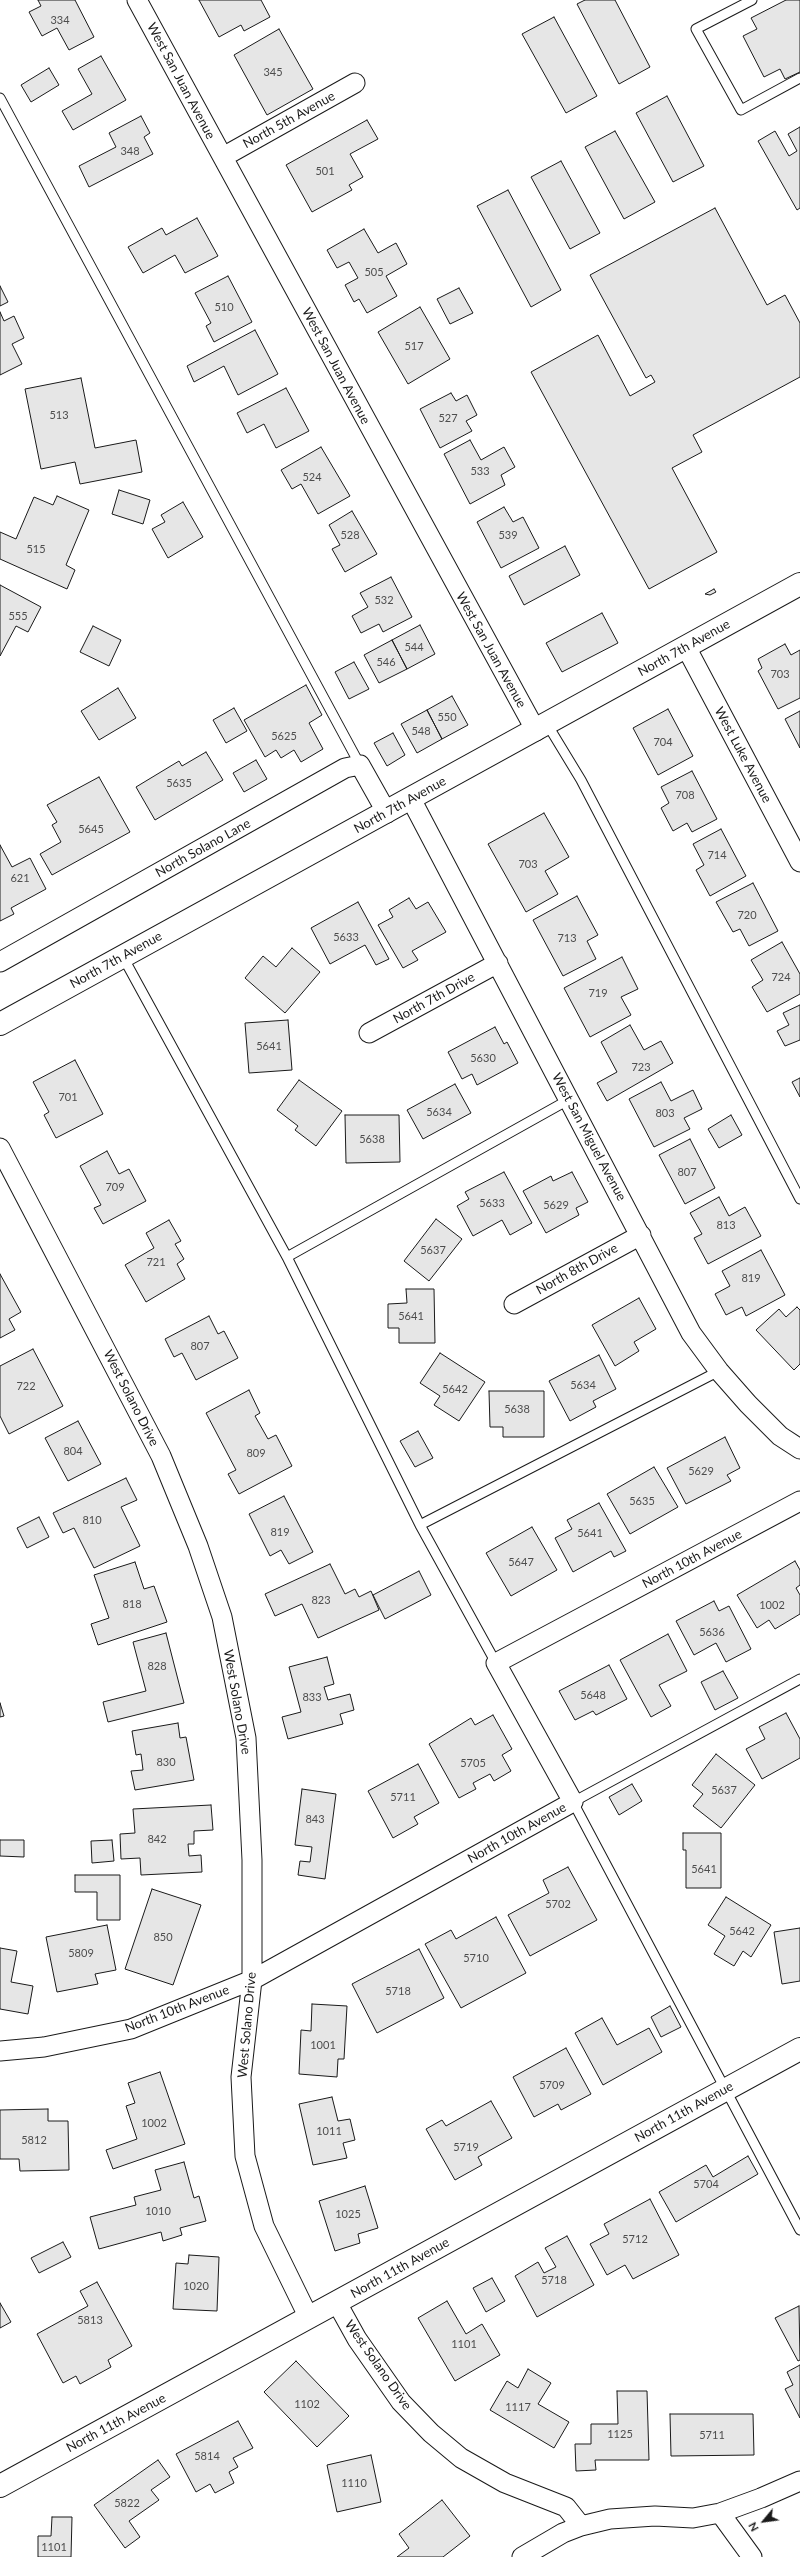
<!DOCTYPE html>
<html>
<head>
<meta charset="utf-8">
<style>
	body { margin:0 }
	#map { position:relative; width:800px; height:2557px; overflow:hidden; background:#fff; font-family:Lato,sans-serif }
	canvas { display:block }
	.north { position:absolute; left:744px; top:2501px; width:40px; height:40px; -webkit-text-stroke:3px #fff; paint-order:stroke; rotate:241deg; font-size:11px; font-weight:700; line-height:16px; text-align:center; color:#1a1a1a }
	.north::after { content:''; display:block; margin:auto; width:14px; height:18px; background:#1a1a1a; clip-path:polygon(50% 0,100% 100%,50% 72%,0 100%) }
</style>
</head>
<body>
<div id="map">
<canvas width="800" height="2557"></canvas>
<div class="north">N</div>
</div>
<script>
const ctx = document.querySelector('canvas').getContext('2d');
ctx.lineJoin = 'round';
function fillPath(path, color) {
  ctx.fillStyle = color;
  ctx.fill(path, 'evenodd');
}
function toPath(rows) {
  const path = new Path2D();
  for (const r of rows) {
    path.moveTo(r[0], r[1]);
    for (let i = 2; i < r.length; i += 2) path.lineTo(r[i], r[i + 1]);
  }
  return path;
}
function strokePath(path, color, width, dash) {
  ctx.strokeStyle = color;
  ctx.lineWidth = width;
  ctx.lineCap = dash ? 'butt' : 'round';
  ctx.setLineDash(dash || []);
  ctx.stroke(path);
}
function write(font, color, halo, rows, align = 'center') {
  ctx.font = font + ' Lato,sans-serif';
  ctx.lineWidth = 3;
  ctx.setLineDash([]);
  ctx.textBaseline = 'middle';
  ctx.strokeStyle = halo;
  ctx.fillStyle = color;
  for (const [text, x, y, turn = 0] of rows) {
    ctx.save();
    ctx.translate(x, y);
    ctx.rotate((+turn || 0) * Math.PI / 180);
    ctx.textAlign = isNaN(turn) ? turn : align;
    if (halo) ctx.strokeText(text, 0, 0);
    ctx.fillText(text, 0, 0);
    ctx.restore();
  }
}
const building = toPath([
	[38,0,75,0,94,37,69,50,57,28,42,36,29,12,41,6,38,0],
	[199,0,261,0,270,17,244,31,241,25,219,37,199,0],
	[585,0,615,0,650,67,619,84,577,4,585,0],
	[786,0,800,0,800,72,785,79,780,69,764,77,743,36,757,29,751,18,786,0],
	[554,17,597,96,566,113,522,34,554,17],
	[279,29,313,89,267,115,234,55,279,29],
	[101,56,126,100,73,130,62,111,92,94,78,69,101,56],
	[49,68,59,85,31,102,21,85,49,68],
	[667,96,704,166,673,182,636,113,667,96],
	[141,116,150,133,144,137,153,154,89,187,79,166,116,147,109,133,141,116],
	[367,120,378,139,350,154,363,177,349,185,352,190,312,212,286,165,367,120],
	[800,127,800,208,797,210,758,141,775,131,789,156,797,151,788,134,800,127],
	[615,131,655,202,624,219,585,147,615,131],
	[561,161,600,233,570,249,531,177,561,161],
	[508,190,561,290,531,307,477,206,508,190],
	[715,208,767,305,785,295,800,323,800,377,693,435,702,452,672,468,717,552,649,589,531,372,598,335,630,396,655,382,651,375,646,378,590,275,715,208],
	[197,218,218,256,185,273,175,255,143,273,128,247,162,228,166,235,197,218],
	[364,229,378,253,396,243,407,264,386,276,397,296,367,313,359,299,354,302,345,285,358,278,349,262,337,268,327,250,364,229],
	[228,276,252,322,214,342,206,326,211,323,195,293,228,276],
	[0,286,8,302,0,306,0,286],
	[459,288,473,313,450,324,437,299,459,288],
	[420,307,450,359,408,384,378,332,420,307],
	[0,312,4,321,14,316,24,338,12,344,22,364,0,375,0,312],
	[255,330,278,374,238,395,224,366,194,382,187,366,255,330],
	[81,378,95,448,136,440,142,472,80,484,75,462,41,469,25,389,81,378],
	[286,388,309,431,276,448,264,424,247,433,237,413,286,388],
	[451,393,456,401,467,395,477,415,466,421,472,431,440,448,420,409,451,393],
	[470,440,481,460,504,447,515,467,501,475,505,485,470,504,444,454,470,440],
	[321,447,350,496,318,514,301,484,292,489,281,470,321,447],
	[119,490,150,500,143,524,112,514,119,490],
	[57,496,89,510,66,565,75,570,67,589,0,559,0,532,16,539,34,497,53,505,57,496],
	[183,502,203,537,168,558,152,529,165,522,161,515,183,502],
	[504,507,513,522,523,517,539,548,501,568,477,522,504,507],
	[352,511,377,554,345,572,332,549,340,545,329,525,352,511],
	[565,546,580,575,524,605,509,576,565,546],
	[391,577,412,617,383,632,379,624,361,633,352,616,368,607,360,593,391,577],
	[0,585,41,607,28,632,16,626,0,656,0,585],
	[714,589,716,592,710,595,705,594,714,589],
	[602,613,618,643,562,672,546,643,602,613],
	[420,625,435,654,407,669,392,640,420,625],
	[93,626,121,640,109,666,80,652,93,626],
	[392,640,407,669,379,683,364,655,392,640],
	[785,644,791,655,800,650,800,698,778,709,758,671,762,668,758,659,785,644],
	[354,662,369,689,349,699,335,672,354,662],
	[306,685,322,715,309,723,323,749,301,762,294,750,281,758,276,750,265,757,244,720,306,685],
	[118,688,136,718,99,740,81,711,118,688],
	[452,696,468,725,442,739,427,710,452,696],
	[234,708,247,731,226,743,213,720,234,708],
	[668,709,693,756,658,775,633,728,668,709],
	[427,710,442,739,417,753,401,724,427,710],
	[800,711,800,748,785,719,800,711],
	[393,733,405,755,387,766,374,743,393,733],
	[206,752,223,780,155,820,136,787,179,761,182,766,206,752],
	[256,760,267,779,244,792,233,773,256,760],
	[692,771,717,819,692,832,687,823,673,831,661,808,669,803,661,787,692,771],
	[99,777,130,832,52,875,40,854,61,842,52,825,57,822,47,805,99,777],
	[544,813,569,857,545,871,558,894,526,912,488,844,544,813],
	[721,829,746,876,710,896,696,870,704,865,693,844,721,829],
	[0,845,12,867,30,858,46,889,11,908,14,914,0,921,0,845],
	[753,883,778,931,749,946,740,929,733,932,716,902,753,883],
	[577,896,598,935,587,941,596,959,563,976,533,920,577,896],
	[409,898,416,909,428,902,446,932,412,951,418,960,403,968,378,925,393,917,389,910,409,898],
	[358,902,389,959,376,965,365,945,330,964,311,928,358,902],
	[782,942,800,974,800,994,767,1012,752,987,763,980,751,960,782,942],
	[292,948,320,972,285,1013,245,978,263,956,276,967,292,948],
	[622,957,638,989,621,997,631,1015,590,1037,564,988,622,957],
	[800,1005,800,1040,785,1046,777,1031,789,1025,783,1013,800,1005],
	[288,1020,292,1070,249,1073,245,1023,288,1020],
	[630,1025,644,1050,661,1041,673,1063,607,1101,597,1083,617,1072,601,1042,630,1025],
	[495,1027,504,1044,507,1042,518,1063,477,1085,472,1074,462,1079,448,1052,495,1027],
	[75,1060,103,1114,56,1138,44,1115,49,1112,33,1082,75,1060],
	[800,1078,800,1097,792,1082,800,1078],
	[299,1080,342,1111,316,1146,295,1130,298,1126,277,1110,299,1080],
	[661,1082,671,1101,693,1090,702,1109,684,1118,690,1129,654,1147,629,1099,661,1082],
	[455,1084,471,1113,423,1139,407,1110,455,1084],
	[345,1115,399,1115,400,1162,346,1163,345,1115],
	[731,1115,742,1135,719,1148,708,1129,731,1115],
	[690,1139,715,1188,685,1204,659,1155,690,1139],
	[107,1151,119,1174,129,1169,146,1201,103,1224,94,1208,101,1205,80,1166,107,1151],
	[504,1172,532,1223,510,1235,502,1220,473,1236,457,1206,469,1199,465,1192,504,1172],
	[572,1172,588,1202,576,1208,579,1215,546,1233,523,1191,551,1176,553,1181,572,1172],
	[719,1197,729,1216,745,1207,761,1236,708,1264,694,1238,702,1234,690,1213,719,1197],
	[436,1219,462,1239,429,1281,404,1261,436,1219],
	[169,1220,181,1241,175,1244,184,1259,177,1264,185,1279,146,1302,125,1265,154,1248,146,1233,169,1220],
	[761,1250,785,1295,746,1316,742,1307,726,1315,715,1294,730,1286,722,1271,761,1250],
	[0,1274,21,1312,9,1319,15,1330,0,1338,0,1274],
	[406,1289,434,1289,435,1343,399,1343,399,1328,388,1328,388,1304,407,1303,406,1289],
	[639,1298,656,1329,634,1342,639,1351,615,1366,592,1325,639,1298],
	[797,1307,800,1310,800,1364,794,1370,756,1330,779,1309,786,1317,797,1307],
	[209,1316,218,1334,224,1331,238,1358,196,1380,182,1353,174,1357,165,1339,209,1316],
	[33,1349,63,1406,9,1434,0,1416,0,1366,33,1349],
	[440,1353,485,1382,459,1421,434,1405,440,1396,420,1383,440,1353],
	[599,1355,616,1389,593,1401,596,1407,570,1421,549,1381,599,1355],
	[249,1390,260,1413,255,1416,268,1439,276,1435,292,1466,239,1494,228,1474,236,1470,206,1413,249,1390],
	[489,1391,544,1391,544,1437,503,1437,503,1427,490,1427,489,1391],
	[78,1421,101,1464,68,1481,45,1438,78,1421],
	[418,1431,433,1458,415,1467,400,1441,418,1431],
	[725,1437,740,1468,727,1475,731,1481,686,1504,667,1468,725,1437],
	[654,1467,678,1507,630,1534,607,1494,654,1467],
	[126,1478,137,1500,121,1507,140,1546,94,1568,74,1528,63,1533,53,1513,126,1478],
	[284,1496,313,1552,289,1564,281,1550,270,1556,249,1514,284,1496],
	[599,1503,626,1551,614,1557,611,1551,573,1572,555,1538,572,1529,567,1520,599,1503],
	[39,1517,49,1537,27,1548,17,1528,39,1517],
	[532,1527,557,1570,511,1596,486,1553,532,1527],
	[795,1561,800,1570,800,1585,796,1588,800,1595,800,1614,775,1629,769,1620,757,1628,737,1595,795,1561],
	[135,1562,144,1589,154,1586,167,1622,98,1645,91,1624,109,1618,94,1575,135,1562],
	[330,1564,345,1594,355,1589,359,1597,371,1591,379,1610,318,1638,302,1604,275,1616,265,1594,330,1564],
	[419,1571,431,1595,385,1619,373,1595,419,1571],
	[714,1601,719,1611,729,1606,751,1649,726,1662,716,1643,694,1655,676,1621,714,1601],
	[166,1633,184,1703,108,1722,103,1702,146,1691,133,1642,166,1633],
	[668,1634,687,1671,659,1685,671,1706,651,1717,620,1660,668,1634],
	[327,1657,334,1684,324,1687,328,1700,350,1694,354,1710,340,1714,343,1724,288,1739,282,1717,301,1712,289,1667,327,1657],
	[609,1665,627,1699,596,1715,593,1711,575,1720,559,1691,609,1665],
	[723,1671,738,1698,715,1710,701,1682,723,1671],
	[0,1703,4,1716,0,1717,0,1703],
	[786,1713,800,1739,800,1758,762,1779,746,1749,765,1739,759,1727,786,1713],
	[493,1715,512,1749,502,1755,511,1771,494,1781,490,1774,473,1783,476,1789,459,1798,429,1744,471,1718,475,1725,493,1715],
	[178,1723,180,1738,186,1737,194,1780,135,1790,131,1771,143,1770,141,1754,136,1755,132,1731,178,1723],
	[716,1754,755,1785,721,1828,693,1806,703,1794,692,1785,716,1754],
	[418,1764,439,1803,414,1817,418,1824,393,1838,368,1791,418,1764],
	[632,1784,642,1801,619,1815,609,1797,632,1784],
	[302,1789,336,1794,325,1879,298,1875,300,1861,310,1862,312,1847,295,1845,302,1789],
	[211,1805,213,1830,194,1831,194,1844,188,1844,189,1856,201,1855,202,1872,141,1875,140,1858,121,1859,120,1834,135,1833,133,1809,211,1805],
	[683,1833,721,1833,721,1888,686,1888,686,1850,683,1850,683,1833],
	[0,1840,24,1840,24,1857,0,1856,0,1840],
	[112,1840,114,1861,92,1863,91,1841,112,1840],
	[568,1867,597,1920,530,1956,508,1915,549,1893,543,1880,568,1867],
	[75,1875,120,1875,120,1920,97,1920,97,1892,75,1892,75,1875],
	[152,1889,201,1905,173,1985,125,1969,152,1889],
	[726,1897,771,1925,751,1957,743,1951,734,1966,714,1954,725,1936,708,1925,726,1897],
	[496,1917,526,1973,461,2008,425,1944,451,1930,456,1939,496,1917],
	[107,1925,116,1970,95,1974,98,1984,57,1992,46,1937,107,1925],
	[800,1928,800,1981,782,1984,774,1932,800,1928],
	[0,1948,17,1951,11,1982,33,1986,28,2014,0,2009,0,1948],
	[419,1949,444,1998,377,2033,352,1984,419,1949],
	[312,2004,347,2006,344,2059,338,2059,337,2077,299,2074,301,2030,311,2031,312,2004],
	[670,2006,681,2027,661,2037,651,2017,670,2006],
	[602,2018,617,2045,649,2028,662,2052,603,2085,575,2033,602,2018],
	[566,2048,591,2094,561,2110,558,2104,534,2117,513,2077,566,2048],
	[160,2072,185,2144,113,2169,106,2150,137,2139,126,2106,135,2103,128,2083,160,2072],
	[332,2097,338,2121,350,2119,355,2140,343,2143,347,2158,313,2165,299,2104,332,2097],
	[491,2101,512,2138,478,2157,482,2165,455,2180,426,2129,442,2120,446,2126,491,2101],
	[48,2109,48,2121,68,2121,69,2170,20,2171,19,2159,0,2159,0,2110,48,2109],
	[748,2156,758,2174,676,2222,659,2192,706,2165,713,2177,748,2156],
	[184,2162,194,2198,199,2196,206,2221,180,2228,182,2235,163,2241,161,2232,99,2249,90,2217,136,2205,134,2197,161,2190,155,2170,184,2162],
	[365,2186,378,2228,358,2234,360,2243,335,2251,319,2201,365,2186],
	[650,2199,679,2255,633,2279,625,2265,607,2275,590,2244,609,2234,604,2224,650,2199],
	[567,2236,594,2285,537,2317,515,2276,538,2262,544,2273,556,2267,545,2248,567,2236],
	[63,2242,71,2257,39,2273,31,2258,63,2242],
	[189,2255,219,2257,217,2311,173,2309,176,2263,188,2264,189,2255],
	[492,2278,505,2301,486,2312,473,2288,492,2278],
	[97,2282,132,2346,108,2360,111,2367,80,2384,76,2376,63,2383,37,2334,88,2306,80,2291,97,2282],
	[447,2301,466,2334,482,2324,500,2355,455,2381,418,2318,447,2301],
	[0,2303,11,2322,0,2328,0,2303],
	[799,2306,800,2360,798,2361,775,2318,799,2306],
	[296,2361,349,2416,317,2447,264,2392,296,2361],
	[800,2365,800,2418,785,2389,793,2385,787,2372,800,2365],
	[528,2369,551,2383,538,2404,569,2422,554,2448,490,2410,507,2381,518,2388,528,2369],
	[617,2391,647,2391,649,2460,595,2460,596,2470,576,2471,575,2444,591,2444,591,2424,618,2424,617,2391],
	[670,2414,753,2414,754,2455,671,2456,670,2414],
	[238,2421,253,2448,233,2458,238,2467,229,2472,234,2483,215,2493,210,2484,196,2492,176,2454,238,2421],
	[371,2455,381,2502,337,2512,327,2465,371,2455],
	[158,2460,170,2477,151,2490,159,2500,129,2521,140,2537,125,2548,94,2505,158,2460],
	[442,2500,470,2536,443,2557,397,2557,409,2548,399,2534,442,2500],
	[52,2517,72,2517,71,2557,38,2557,38,2536,51,2536,52,2517]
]);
fillPath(building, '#e6e6e6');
strokePath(building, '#1a1a1a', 1);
const lane = toPath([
	[752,0,696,29,741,110,800,78],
	[0,98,360,765],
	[547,724,581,780,800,1199],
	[123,957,287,1257,420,1525,496,1663],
	[287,1257,570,1099],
	[420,1525,719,1371],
	[800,1679,573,1802,800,2230]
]);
const street = toPath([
	[137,0,536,731],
	[223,157,355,83],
	[686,647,800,862],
	[411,799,691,1333,719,1371,748,1404,780,1436,800,1449],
	[0,962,345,768,360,765,387,813],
	[369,1033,498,963],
	[0,1148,161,1456,198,1546,222,1617,246,1738,252,1860,252,1980,241,2077,245,2156,264,2226,309,2318],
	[514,1304,641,1235],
	[0,2051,44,2047,131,2029,252,1980,573,1802,496,1663,800,1501],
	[337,2303,357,2339,401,2402,431,2433,461,2458,505,2483,566,2507,581,2526],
	[720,2513,752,2557],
	[522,2557,563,2533,581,2526,610,2519,655,2516,693,2518,720,2513,761,2498,800,2481]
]);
const secondary = toPath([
	[0,1024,800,584],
	[0,2486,800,2049]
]);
strokePath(lane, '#1a1a1a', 11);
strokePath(street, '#1a1a1a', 21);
strokePath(secondary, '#1a1a1a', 24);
strokePath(lane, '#fff', 9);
strokePath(street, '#fff', 19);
strokePath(secondary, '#fff', 22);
write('11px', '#4d4d4d', null, [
	["334",60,20],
	["345",273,72],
	["348",130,151],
	["501",325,171],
	["505",374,272],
	["510",224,307],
	["517",414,346],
	["513",59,415],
	["527",448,418],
	["533",480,471],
	["524",312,477],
	["528",350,535],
	["539",508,535],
	["515",36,549],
	["532",384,600],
	["555",18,616],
	["544",414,647],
	["546",386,662],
	["703",780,674],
	["550",447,717],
	["548",421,731],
	["5625",284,736],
	["704",663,742],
	["5635",179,783],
	["708",685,795],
	["5645",91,829],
	["714",717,855],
	["703",528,864],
	["621",20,878],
	["720",747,915],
	["5633",346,937],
	["713",567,938],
	["724",781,977],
	["719",598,993],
	["5641",269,1046],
	["5630",483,1058],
	["723",641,1067],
	["701",68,1097],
	["5634",439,1112],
	["803",665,1113],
	["5638",372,1139],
	["807",687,1172],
	["709",115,1187],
	["5633",492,1203],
	["5629",556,1205],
	["813",726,1225],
	["5637",433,1250],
	["721",156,1262],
	["819",751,1278],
	["5641",411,1316],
	["807",200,1346],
	["5634",583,1385],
	["722",26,1386],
	["5642",455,1389],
	["5638",517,1409],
	["804",73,1451],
	["809",256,1453],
	["5629",701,1471],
	["5635",642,1501],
	["810",92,1520],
	["819",280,1532],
	["5641",590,1533],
	["5647",521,1562],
	["823",321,1600],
	["818",132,1604],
	["1002",772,1605],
	["5636",712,1632],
	["828",157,1666],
	["5648",593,1695],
	["833",312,1697],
	["830",166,1762],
	["5705",473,1763],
	["5637",724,1790],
	["5711",403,1797],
	["843",315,1819],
	["842",157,1839],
	["5641",704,1869],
	["5702",558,1904],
	["5642",742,1931],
	["850",163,1937],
	["5809",81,1953],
	["5710",476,1958],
	["5718",398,1991],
	["1001",323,2045],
	["5709",552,2085],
	["1002",154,2123],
	["1011",329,2131],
	["5812",34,2140],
	["5719",466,2147],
	["5704",706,2184],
	["1010",158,2211],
	["1025",348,2214],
	["5712",635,2239],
	["5718",554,2280],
	["1020",196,2286],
	["5813",90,2320],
	["1101",464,2344],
	["1102",307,2404],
	["1117",518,2407],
	["1125",620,2434],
	["5711",712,2435],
	["5814",207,2456],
	["1110",354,2483],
	["5822",127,2503],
	["1101",54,2547]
]);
write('13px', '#1a1a1a', '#fff', [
	["West San Juan Avenue",181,81,62],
	["North 5th Avenue",289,120,-29],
	["West San Juan Avenue",336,366,62],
	["North 7th Avenue",684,648,-29],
	["West San Juan Avenue",491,650,61],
	["West Luke Avenue",743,755,62],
	["North 7th Avenue",400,805,-29],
	["North Solano Lane",203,848,-29],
	["North 7th Avenue",116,960,-29],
	["North 7th Drive",434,998,-29],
	["West San Miguel Avenue",589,1137,62],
	["North 8th Drive",577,1269,-29],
	["West Solano Drive",131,1398,63],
	["North 10th Avenue",692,1559,-28],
	["West Solano Drive",237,1702,80],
	["North 10th Avenue",517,1833,-29],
	["North 10th Avenue",177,2009,-21],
	["West Solano Drive",247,2025,-85],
	["North 11th Avenue",684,2112,-29],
	["North 11th Avenue",400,2268,-29],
	["West Solano Drive",378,2365,55],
	["North 11th Avenue",116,2423,-28]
]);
</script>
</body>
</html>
